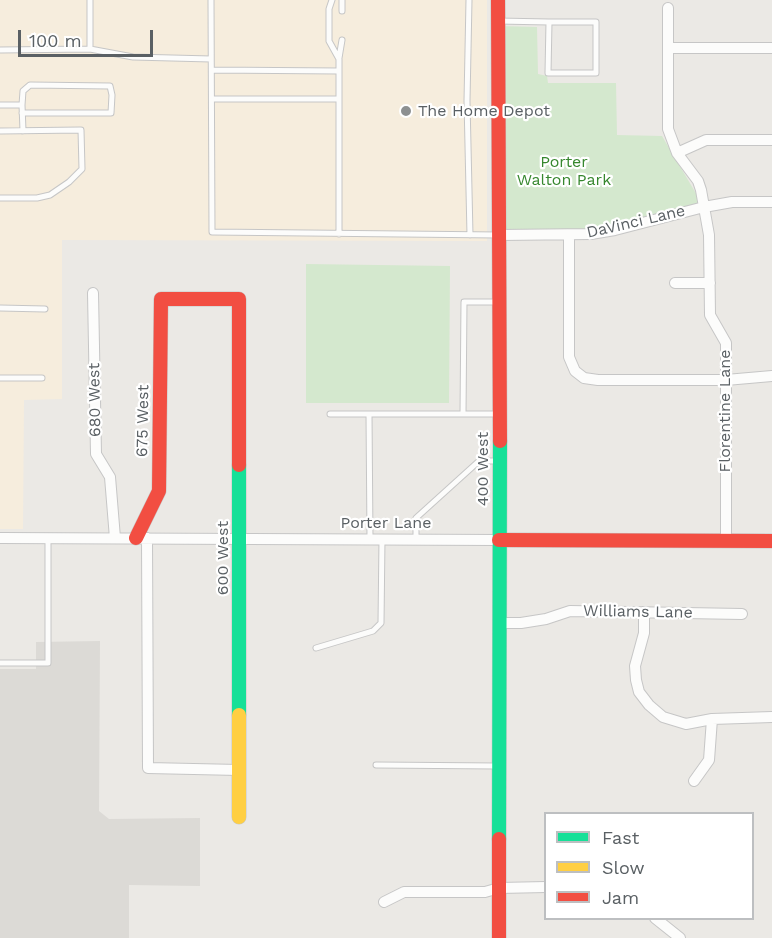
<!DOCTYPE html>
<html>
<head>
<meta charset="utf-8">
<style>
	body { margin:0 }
	#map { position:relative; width:772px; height:938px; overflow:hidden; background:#ebe9e5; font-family:"Work Sans",sans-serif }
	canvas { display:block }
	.legend { position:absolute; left:544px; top:812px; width:210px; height:108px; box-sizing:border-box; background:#fff; border:2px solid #bdbfc1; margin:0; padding:8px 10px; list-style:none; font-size:18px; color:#5a6064 }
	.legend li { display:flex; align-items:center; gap:12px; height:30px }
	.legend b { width:30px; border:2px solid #bdbfc1 }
	.scale { position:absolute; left:18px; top:30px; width:135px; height:27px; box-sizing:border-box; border:3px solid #5a6064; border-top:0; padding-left:8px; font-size:18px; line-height:21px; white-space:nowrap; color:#5a6064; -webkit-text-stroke:4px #fff; paint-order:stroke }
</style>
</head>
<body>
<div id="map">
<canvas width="772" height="938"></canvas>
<ul class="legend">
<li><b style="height:8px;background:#16e098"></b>Fast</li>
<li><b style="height:8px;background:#ffcf43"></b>Slow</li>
<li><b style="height:8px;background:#f24e42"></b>Jam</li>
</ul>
<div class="scale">100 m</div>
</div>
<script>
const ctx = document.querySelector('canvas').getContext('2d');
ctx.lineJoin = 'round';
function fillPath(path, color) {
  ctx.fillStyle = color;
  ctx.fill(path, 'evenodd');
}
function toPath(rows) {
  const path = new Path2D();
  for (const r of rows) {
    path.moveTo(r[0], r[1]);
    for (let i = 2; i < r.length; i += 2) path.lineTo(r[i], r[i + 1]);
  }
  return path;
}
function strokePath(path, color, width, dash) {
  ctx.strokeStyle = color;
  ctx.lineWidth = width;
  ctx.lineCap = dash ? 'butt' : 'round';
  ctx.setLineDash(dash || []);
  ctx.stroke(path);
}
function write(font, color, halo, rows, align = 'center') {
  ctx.font = font + ' "Work Sans",sans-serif';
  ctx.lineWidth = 4.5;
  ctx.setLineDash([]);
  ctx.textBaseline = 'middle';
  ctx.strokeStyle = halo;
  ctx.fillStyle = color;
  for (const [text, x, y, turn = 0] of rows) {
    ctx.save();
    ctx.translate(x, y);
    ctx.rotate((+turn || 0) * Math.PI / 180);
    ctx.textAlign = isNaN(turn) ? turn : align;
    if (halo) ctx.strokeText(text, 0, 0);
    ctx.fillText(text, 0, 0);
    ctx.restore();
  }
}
fillPath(toPath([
	[0,0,487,0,487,241,62,240,62,399,24,400,23,529,0,529]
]), '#f6eddd');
fillPath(toPath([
	[100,641,99,811,109,819,200,818,200,886,129,885,129,938,0,938,0,669,36,669,36,642]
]), '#dcdad6');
fillPath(toPath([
	[498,26,537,27,538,74,547,76,548,83,616,83,617,135,662,136,704,207,615,230,500,235],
	[306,264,450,266,449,403,306,403]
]), '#d4e8ce');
const lane = toPath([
	[211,0,212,232,498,235],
	[332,0,329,9,329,41,339,59,339,234],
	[342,0,342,11],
	[469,0,467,101,470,235],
	[498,21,549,22,596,22,596,73,548,73,549,22],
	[90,49,90,0],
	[0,50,90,49,133,57,211,59],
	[339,58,342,40],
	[212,70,339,71],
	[212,99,339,99],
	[0,105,22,105,23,131],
	[22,105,23,91,30,85,110,86,112,95,111,113,22,113],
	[0,131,81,130,82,169,69,182,50,195,37,198,0,198],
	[0,308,45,309],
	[0,378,42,378],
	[330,414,498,414],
	[369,414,370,539],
	[463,414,464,302,498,302],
	[416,539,416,518,479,461,499,461],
	[316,648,373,631,381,623,382,539],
	[0,663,48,663,48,539],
	[376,765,497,766]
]);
const street = toPath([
	[668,8,668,129,677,153,698,181,701,190,709,235,710,315,726,343,726,541],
	[669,48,772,48],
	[677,153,706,140,772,140],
	[500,235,591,234,615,230,704,207,732,202,772,202],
	[569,235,569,357,575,371,584,378,598,380,726,380,772,376],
	[675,283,710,283],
	[93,293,96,454,110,477,115,538],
	[0,538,499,540],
	[147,538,148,768,239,770],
	[644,612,644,633,635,666,636,680,639,692,649,705,663,717,686,724,712,719,772,717],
	[499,623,521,623,546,619,570,611,742,614],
	[694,781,709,760,712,719],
	[384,902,404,892,485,892,499,888,546,887],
	[655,918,680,938]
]);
const fast = toPath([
	[239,465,239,715],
	[499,839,500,441]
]);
const slow = toPath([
	[239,715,239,817]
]);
const jam = toPath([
	[498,0,500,441],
	[136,538,159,491,161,299,239,299,239,465],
	[499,540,772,541],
	[499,938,499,839]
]);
strokePath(lane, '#c6c6c6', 7);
strokePath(street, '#c6c6c6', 12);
strokePath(fast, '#c7c8c8', 15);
strokePath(slow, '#c7c8c8', 15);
strokePath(jam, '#c7c8c8', 15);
strokePath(lane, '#fcfcfb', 5);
strokePath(street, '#fcfcfb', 10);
strokePath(fast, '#16e098', 14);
strokePath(slow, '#ffcf43', 14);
strokePath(jam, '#f24e42', 14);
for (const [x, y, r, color] of [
	[406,111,6,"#8d9091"]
]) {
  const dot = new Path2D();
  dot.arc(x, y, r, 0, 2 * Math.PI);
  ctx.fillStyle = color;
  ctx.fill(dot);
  strokePath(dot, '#fff', 2);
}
write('16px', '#5a6064', '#fff', [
	["The Home Depot",418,111]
], 'left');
write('16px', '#36872e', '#fff', [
	["Porter",564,162],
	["Walton Park",564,180]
]);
write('16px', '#5a6064', '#fff', [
	["DaVinci Lane",636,222,-13],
	["680 West",95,400,-91],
	["Florentine Lane",725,411,-90],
	["675 West",143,421,-89],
	["400 West",483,469,-90],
	["Porter Lane",386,523],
	["600 West",223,558,-90],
	["Williams Lane",638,612,1]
]);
</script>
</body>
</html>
